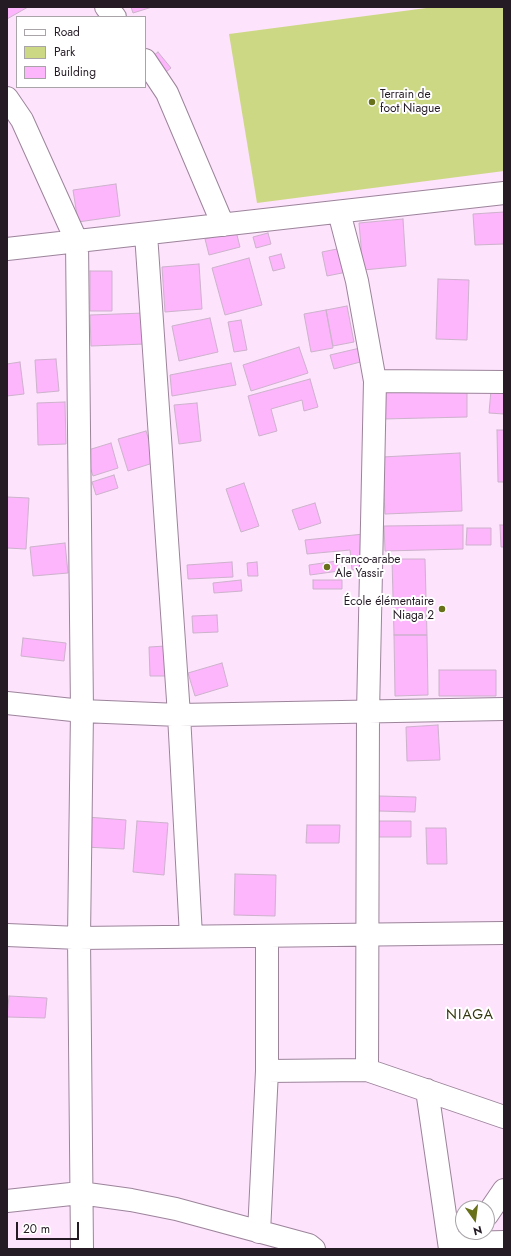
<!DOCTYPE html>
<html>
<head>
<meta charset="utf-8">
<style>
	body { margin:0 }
	#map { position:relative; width:511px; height:1256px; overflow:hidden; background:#fde3fc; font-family:Jost,sans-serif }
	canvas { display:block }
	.frame { position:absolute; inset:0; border:8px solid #251b25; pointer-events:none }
	.legend { position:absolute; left:16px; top:16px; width:130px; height:72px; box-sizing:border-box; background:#fff; border:1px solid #a8a4a8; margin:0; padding:5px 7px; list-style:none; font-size:12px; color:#251b25 }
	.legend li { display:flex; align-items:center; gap:8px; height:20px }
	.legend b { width:20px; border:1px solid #a8a4a8 }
	.north { position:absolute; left:455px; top:1200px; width:40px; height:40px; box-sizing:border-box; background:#fff; border:1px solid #a8a4a8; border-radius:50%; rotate:166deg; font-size:11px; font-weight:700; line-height:16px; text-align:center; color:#251b25 }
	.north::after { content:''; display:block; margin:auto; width:14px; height:18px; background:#687119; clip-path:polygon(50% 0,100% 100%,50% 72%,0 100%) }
	.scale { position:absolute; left:16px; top:1222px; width:63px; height:18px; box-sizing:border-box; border:2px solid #251b25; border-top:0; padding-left:5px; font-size:12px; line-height:14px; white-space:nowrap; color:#251b25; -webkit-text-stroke:3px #fff; paint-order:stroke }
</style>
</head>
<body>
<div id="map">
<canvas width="511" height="1256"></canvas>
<div class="frame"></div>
<ul class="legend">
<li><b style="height:5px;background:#fff"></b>Road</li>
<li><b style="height:11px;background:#cdd885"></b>Park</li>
<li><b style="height:11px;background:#fdb5fc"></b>Building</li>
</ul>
<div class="north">N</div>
<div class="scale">20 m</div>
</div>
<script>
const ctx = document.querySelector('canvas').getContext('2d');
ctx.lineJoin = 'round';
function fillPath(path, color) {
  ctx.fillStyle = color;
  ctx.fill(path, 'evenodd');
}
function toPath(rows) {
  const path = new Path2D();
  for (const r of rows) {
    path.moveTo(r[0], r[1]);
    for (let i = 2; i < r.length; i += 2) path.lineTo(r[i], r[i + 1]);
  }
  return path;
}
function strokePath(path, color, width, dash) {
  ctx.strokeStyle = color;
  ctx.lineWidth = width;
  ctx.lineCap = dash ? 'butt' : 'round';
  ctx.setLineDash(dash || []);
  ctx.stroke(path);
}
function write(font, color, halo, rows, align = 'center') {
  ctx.font = font + ' Jost,sans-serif';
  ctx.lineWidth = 4;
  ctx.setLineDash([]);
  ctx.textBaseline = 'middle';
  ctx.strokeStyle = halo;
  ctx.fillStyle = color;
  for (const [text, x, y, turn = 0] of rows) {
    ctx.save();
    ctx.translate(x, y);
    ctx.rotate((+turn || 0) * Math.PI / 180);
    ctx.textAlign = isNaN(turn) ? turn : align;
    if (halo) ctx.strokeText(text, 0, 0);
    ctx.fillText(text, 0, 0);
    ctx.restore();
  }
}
fillPath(toPath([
	[434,7,504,7,504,171,257,203,229,34]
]), '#cdd885');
const building = toPath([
	[7,7,28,7,7,19,7,7],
	[131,7,152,7,133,13,131,7],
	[158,52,171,68,162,75,148,60,158,52],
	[116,184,120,216,78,222,73,190,116,184],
	[504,212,504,244,475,245,473,214,504,212],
	[403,219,406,266,363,270,359,223,403,219],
	[236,231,240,247,209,255,205,239,236,231],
	[268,233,271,244,256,248,253,237,268,233],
	[342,248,347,272,327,276,322,252,342,248],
	[281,254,285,268,273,271,269,257,281,254],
	[249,258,262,305,225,315,212,268,249,258],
	[199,264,202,309,165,312,162,267,199,264],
	[90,271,112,271,112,311,90,311,90,271],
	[438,279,469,280,467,340,436,339,438,279],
	[347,306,354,342,333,346,326,310,347,306],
	[326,310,333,348,311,352,304,314,326,310],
	[144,313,145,344,91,346,90,315,144,313],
	[210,318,218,352,179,361,172,326,210,318],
	[241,320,247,350,234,352,228,322,241,320],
	[299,347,308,373,251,391,243,365,299,347],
	[360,348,364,361,334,369,330,355,360,348],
	[56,359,59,391,37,393,35,360,56,359],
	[20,362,24,394,7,396,7,364,20,362],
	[231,363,236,385,172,396,170,375,231,363],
	[310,379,318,407,304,411,302,400,271,409,277,431,259,436,248,396,310,379],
	[467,388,467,417,383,419,382,390,467,388],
	[491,390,504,391,504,414,489,413,491,390],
	[65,402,66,444,38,445,37,403,65,402],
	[197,403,201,441,179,444,174,405,197,403],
	[497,430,504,430,504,482,498,482,497,430],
	[146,431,156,462,128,471,118,439,146,431],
	[111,443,118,468,93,476,85,451,111,443],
	[460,453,462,511,385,514,382,457,460,453],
	[114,475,118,488,96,495,92,482,114,475],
	[244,483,259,526,241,532,226,489,244,483],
	[7,497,29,498,26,549,7,548,7,497],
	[315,503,321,523,299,530,292,510,315,503],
	[463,525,463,549,385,551,384,526,463,525],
	[500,525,504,525,504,547,501,547,500,525],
	[467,528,491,528,491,545,466,545,467,528],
	[364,534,367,568,352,570,350,550,307,554,305,540,364,534],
	[65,543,68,573,33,576,30,547,65,543],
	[392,559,425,559,427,635,394,635,392,559],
	[337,561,339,571,310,575,309,565,337,561],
	[232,562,233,577,188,579,187,565,232,562],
	[257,562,258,576,248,576,247,563,257,562],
	[241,580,242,591,214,593,213,583,241,580],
	[313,580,342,580,342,589,313,589,313,580],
	[217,615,218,632,193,633,192,616,217,615],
	[394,635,427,635,428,695,395,696,394,635],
	[23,638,66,643,64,661,21,656,23,638],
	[166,646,167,676,150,676,149,647,166,646],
	[222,663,228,686,195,696,188,673,222,663],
	[439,670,496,670,496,696,439,696,439,670],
	[438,725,440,760,407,761,406,727,438,725],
	[379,796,416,797,415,812,378,811,379,796],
	[87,817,126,820,124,849,85,847,87,817],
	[137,821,168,823,164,875,133,872,137,821],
	[379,821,411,821,411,837,378,837,379,821],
	[307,825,340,825,339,843,306,843,307,825],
	[426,828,446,828,447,864,427,864,426,828],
	[235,874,276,875,275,916,234,915,235,874],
	[9,996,47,998,45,1018,7,1017,9,996]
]);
fillPath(building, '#fdb5fc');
strokePath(building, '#ccb2cb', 1);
const street = toPath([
	[106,7,115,17],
	[145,60,167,93,223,225],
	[7,98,22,120,77,242,82,711,79,938,82,1249],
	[339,212,357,281,375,381,368,713,367,1070],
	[146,234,179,715,191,936],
	[7,249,504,193],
	[375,381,504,382],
	[7,703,82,711,179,715,504,709],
	[7,935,79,938,504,933],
	[267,1071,367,1070,504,1117],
	[427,1090,450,1249],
	[7,1201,80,1193,131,1200,176,1209,309,1245,314,1249],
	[259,1232,267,1071,267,936],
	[464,1243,504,1242]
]);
const secondary = toPath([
	[487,1215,504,1190],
	[458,1249,473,1232]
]);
strokePath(street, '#9c849b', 24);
strokePath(secondary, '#9c849b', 24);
strokePath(street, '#fff', 22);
strokePath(secondary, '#fff', 22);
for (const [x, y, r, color] of [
	[372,102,4,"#687119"],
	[327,567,4,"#687119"],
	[442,609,4,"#687119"]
]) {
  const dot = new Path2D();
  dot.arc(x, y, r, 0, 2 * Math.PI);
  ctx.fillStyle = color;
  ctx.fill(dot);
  strokePath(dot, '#fff', 1.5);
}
write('12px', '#251b25', '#fff', [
	["Terrain de",380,95],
	["foot Niague",380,109],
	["Franco-arabe",335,560],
	["Ale Yassir",335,574],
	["École élémentaire",434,602,"right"],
	["Niaga 2",434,616,"right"]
], 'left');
ctx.letterSpacing = '1px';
write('14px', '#33370f', '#fff', [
	["NIAGA",470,1016]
]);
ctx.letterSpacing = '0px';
</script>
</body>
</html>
